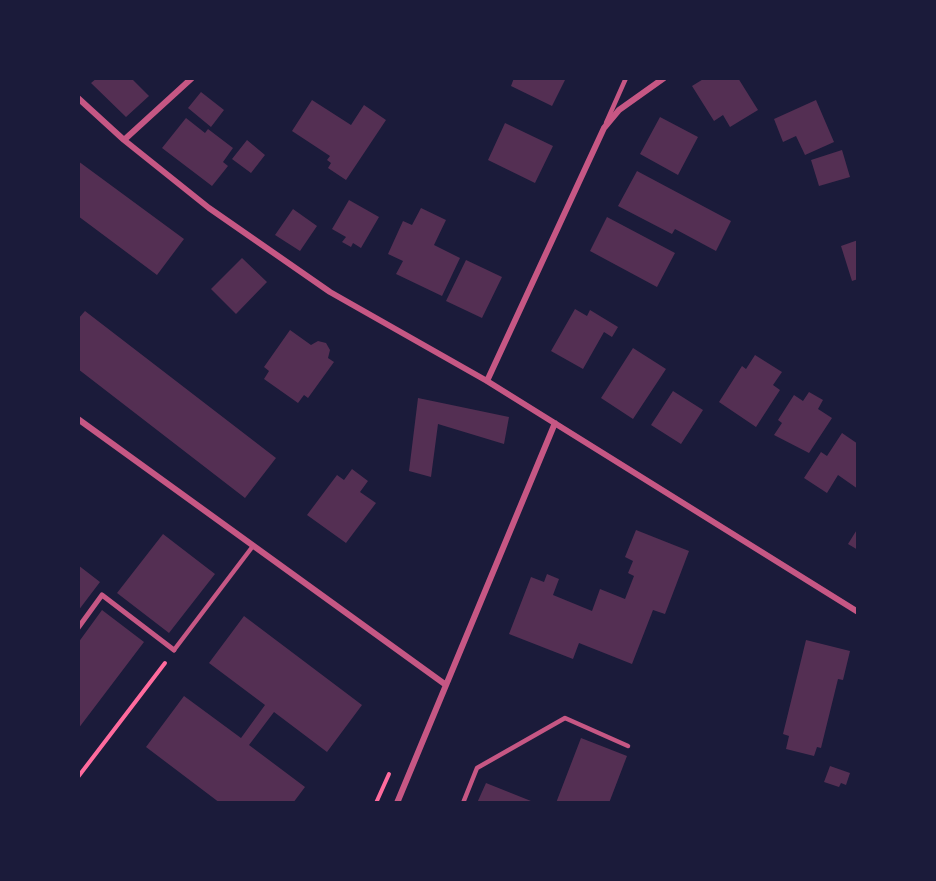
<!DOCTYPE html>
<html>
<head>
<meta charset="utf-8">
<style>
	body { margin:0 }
	#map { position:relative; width:936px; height:881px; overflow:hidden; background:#1b1b3a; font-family:Jost,sans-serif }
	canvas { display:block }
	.frame { position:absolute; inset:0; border:80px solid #1b1b3a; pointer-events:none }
</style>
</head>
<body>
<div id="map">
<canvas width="936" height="881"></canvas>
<div class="frame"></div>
</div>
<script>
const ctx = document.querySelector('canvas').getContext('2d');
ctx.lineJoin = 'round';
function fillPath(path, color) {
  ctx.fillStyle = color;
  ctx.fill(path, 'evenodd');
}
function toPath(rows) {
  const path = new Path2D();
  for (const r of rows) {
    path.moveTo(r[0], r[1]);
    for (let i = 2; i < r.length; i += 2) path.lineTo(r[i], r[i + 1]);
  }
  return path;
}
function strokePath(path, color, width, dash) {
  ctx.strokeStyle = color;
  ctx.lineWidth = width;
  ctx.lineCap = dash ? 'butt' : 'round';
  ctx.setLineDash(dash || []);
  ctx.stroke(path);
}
fillPath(toPath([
	[97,78,131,78,149,96,126,117,91,83],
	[514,78,566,78,552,106,511,86],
	[705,78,738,78,758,110,730,127,723,115,714,121,692,86],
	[201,92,224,110,211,127,188,108],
	[312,100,351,125,364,105,386,120,346,180,328,168,331,163,327,160,330,156,292,131],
	[816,100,834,142,805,155,796,136,783,142,774,119],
	[660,117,698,137,678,175,640,154],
	[186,118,205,133,208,129,233,148,223,162,228,166,212,186,162,148],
	[505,123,553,146,535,183,488,160],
	[247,140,265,155,251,173,232,159],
	[842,150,850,177,819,186,811,160],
	[78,161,184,239,157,275,78,216],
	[637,171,731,221,716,251,675,229,672,234,618,206],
	[349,200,379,217,361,248,353,243,351,247,342,242,346,237,332,229],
	[421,208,446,220,434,245,460,258,442,296,396,274,403,261,388,254,403,221,412,225],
	[293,209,317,226,300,251,275,235],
	[607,217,675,253,657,287,590,251],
	[858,240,858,279,852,281,841,246],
	[242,258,267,282,236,314,211,289],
	[466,260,502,277,482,318,446,301],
	[575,309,587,316,590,310,618,327,612,337,604,332,583,369,551,351],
	[85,311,276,458,245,498,78,369,78,319],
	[290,330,311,345,318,341,326,343,330,350,328,358,334,362,308,398,304,395,298,403,264,379,269,371,264,367],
	[633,348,666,369,633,419,601,398],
	[755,355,782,372,773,385,780,390,756,427,719,402,742,366,746,369],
	[673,391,703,410,681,444,651,425],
	[809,392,823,400,818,409,832,418,809,453,774,435,782,423,778,420,794,395,803,401],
	[418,398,509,417,504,444,438,424,431,477,409,471],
	[842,433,858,444,858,489,838,475,827,493,804,478,821,452,827,456],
	[352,469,368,481,360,492,376,503,346,543,307,515,337,475,344,480],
	[858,528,858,550,848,544],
	[636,530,689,551,665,614,653,610,632,664,579,643,573,659,509,634,531,577,544,582,547,574,559,579,553,595,592,611,600,589,625,599,634,576,628,573,633,561,625,557],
	[163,534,215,574,169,633,117,593],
	[78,565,100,582,78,611],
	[102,610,144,642,78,729,78,643],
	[244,616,362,705,327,752,274,712,249,745,305,787,293,803,220,803,146,747,184,696,241,738,265,705,209,663],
	[806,640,850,651,843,680,838,679,821,748,817,747,814,756,786,749,789,736,783,734],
	[581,738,627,756,609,803,556,803],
	[830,766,850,773,846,785,841,783,839,787,824,782],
	[486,783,536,803,477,803]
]), '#542f53');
strokePath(toPath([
	[78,777,165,663],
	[376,803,389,774]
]), '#ff6b9d', 4);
strokePath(toPath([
	[606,123,626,78],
	[174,650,253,546],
	[463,803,477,768,565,718,628,746]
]), '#c65784', 4.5);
strokePath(toPath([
	[78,628,102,595,174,650]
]), '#c65784', 5);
strokePath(toPath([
	[78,98,124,140,209,208,330,292,487,381,858,612],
	[124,140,192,78],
	[487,381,604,128,619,110,664,78],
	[78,419,446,685],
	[397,803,555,423]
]), '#c65784', 6);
</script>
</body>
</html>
